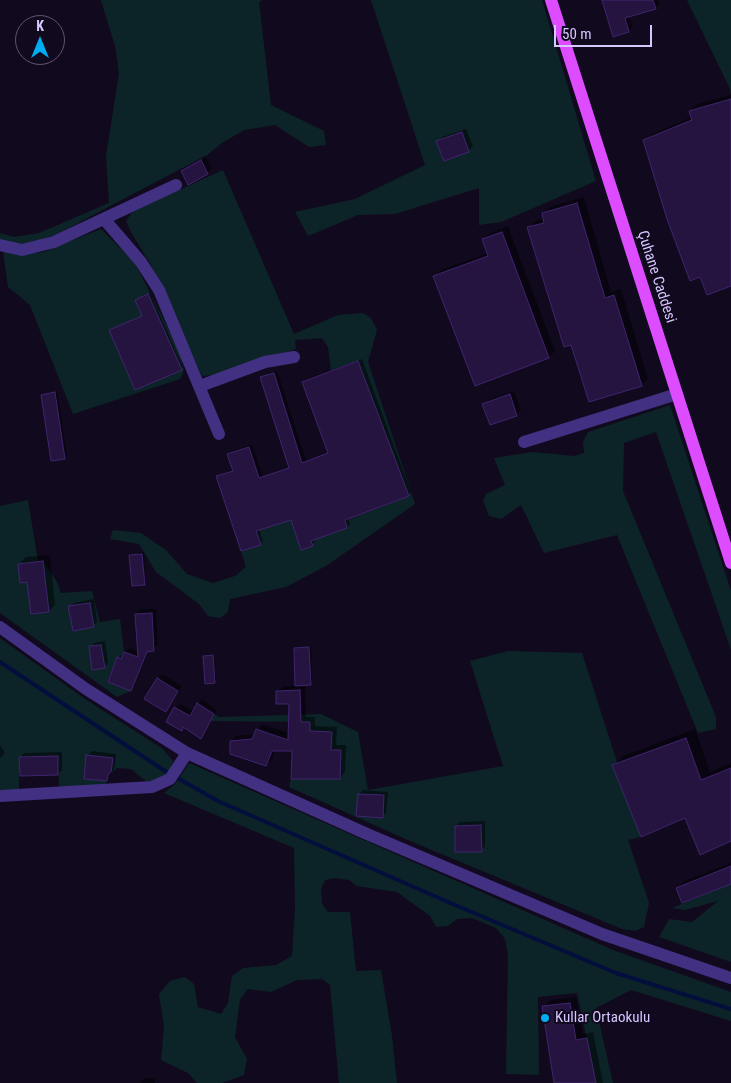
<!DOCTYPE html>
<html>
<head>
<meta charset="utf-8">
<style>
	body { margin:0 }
	#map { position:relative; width:731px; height:1083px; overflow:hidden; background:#110a1e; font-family:"Roboto Condensed",sans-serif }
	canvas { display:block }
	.north { position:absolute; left:15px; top:15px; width:50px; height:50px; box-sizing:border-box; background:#110a1e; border:1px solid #605578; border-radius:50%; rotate:0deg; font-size:14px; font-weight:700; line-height:20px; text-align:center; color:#d7c6ff }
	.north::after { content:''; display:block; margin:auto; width:18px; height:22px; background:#00adf1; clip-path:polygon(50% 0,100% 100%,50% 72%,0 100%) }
	.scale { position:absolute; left:554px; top:25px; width:98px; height:22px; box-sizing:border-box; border:2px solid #d7c6ff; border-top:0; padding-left:6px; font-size:15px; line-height:18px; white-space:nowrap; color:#d7c6ff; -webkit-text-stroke:4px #110a1e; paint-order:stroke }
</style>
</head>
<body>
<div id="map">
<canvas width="731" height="1083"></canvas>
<div class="north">K</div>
<div class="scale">50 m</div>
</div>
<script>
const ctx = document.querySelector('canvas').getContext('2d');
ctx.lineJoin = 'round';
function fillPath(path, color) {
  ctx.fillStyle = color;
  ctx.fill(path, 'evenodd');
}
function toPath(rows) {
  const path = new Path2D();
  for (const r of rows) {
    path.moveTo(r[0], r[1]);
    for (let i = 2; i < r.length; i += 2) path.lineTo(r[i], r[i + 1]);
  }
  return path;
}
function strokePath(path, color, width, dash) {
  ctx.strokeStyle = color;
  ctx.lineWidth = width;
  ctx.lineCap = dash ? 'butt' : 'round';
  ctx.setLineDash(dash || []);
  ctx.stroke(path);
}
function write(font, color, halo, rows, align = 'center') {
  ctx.font = font + ' "Roboto Condensed",sans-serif';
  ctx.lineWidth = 4;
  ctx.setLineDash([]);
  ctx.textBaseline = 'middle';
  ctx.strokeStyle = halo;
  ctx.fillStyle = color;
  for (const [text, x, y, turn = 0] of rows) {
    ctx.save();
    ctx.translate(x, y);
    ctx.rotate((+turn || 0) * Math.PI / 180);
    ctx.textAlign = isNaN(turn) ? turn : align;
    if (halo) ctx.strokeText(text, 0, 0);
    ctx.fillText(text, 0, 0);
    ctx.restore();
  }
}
fillPath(toPath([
	[101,0,263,0,259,2,271,105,324,131,326,145,309,147,275,125,244,130,222,143,207,155,57,234,30,244,13,245,0,241,0,233,14,237,39,233,109,203,106,156,119,73,115,46],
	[371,0,542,0,596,181,501,222,479,225,479,188,395,214,358,215,308,236,295,212,355,199,425,165],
	[687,0,731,0,731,96,730,89],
	[223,170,294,334,338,315,363,313,371,318,377,330,368,362,415,504,326,566,286,587,230,599,228,612,220,618,208,616,199,604,156,572,139,544,110,539,113,530,141,533,166,550,187,574,213,583,235,576,246,567,241,551,260,545,256,531,275,525,275,473,301,550,313,546,311,540,347,528,345,521,409,496,358,361,331,371,328,347,322,338,295,340,296,349,216,375,202,376,151,265,131,232,126,221,133,211],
	[101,229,135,263,179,350,184,370,180,379,73,414,30,305,8,287,3,251,26,254,43,252],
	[670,405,731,591,731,650,656,432,624,443,623,491,716,717,716,729,698,733,617,535,544,553,521,505,501,519,489,516,483,501,486,494,505,485,494,458,532,452,575,456,584,453,583,442,588,432],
	[28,500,38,561,43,561,57,582,61,593,92,591,100,622,120,619,124,652,121,659,117,657,107,682,131,691,117,697,0,613,0,506],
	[0,638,85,699,163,749,173,761,169,773,160,780,147,782,131,769,117,768,108,775,105,785,59,787,58,756,19,757,19,790,0,790],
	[508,651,582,653,641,837,628,840,649,903,644,927,635,931,622,929,410,841,289,787,291,779,309,779,310,722,211,721,214,714,219,717,321,714,358,732,368,790,503,766,470,661],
	[189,763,613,950,731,992,731,1021,631,990,596,1008,613,1083,596,1083,577,993,538,997,539,1075,506,1074,508,956,505,939,496,928,472,918,457,919,448,926,436,927,430,916,397,892,357,886,349,880,335,878,325,880,321,889,322,904,328,912,350,912,356,971,381,970,392,1036,397,1083,339,1083,330,985,322,979,297,980,271,992,248,989,240,999,235,1037,247,1059,244,1075,222,1083,197,1083,188,1073,161,1060,164,1026,159,994,170,981,185,977,194,984,198,1007,221,1014,228,1003,232,976,243,968,276,965,292,956,295,908,294,848,164,793,175,784],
	[731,884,731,962,659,937,669,919,692,922,718,901,685,910,672,908]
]), '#0c2428');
fillPath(toPath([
	[603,0,658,0,659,4,655,8,629,16,633,27,629,31],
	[731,95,731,285,645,140,652,134,692,117,690,111,697,104],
	[466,129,473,146,468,151,438,141,442,137],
	[206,157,212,169,189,183,183,171],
	[584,197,611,292,621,289,648,379,641,385,572,344,528,228,535,221,544,219,543,214,550,207],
	[508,226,555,351,549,357,434,277,441,270,488,253,483,239,490,233],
	[150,293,183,367,182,369,143,316,138,299],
	[362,359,411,492,408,495,348,518,350,524,347,527,314,538,315,542,312,545,292,518,259,529,263,541,260,544,218,476,233,469,229,454,232,451,252,445,263,476,290,467,262,378,277,371,306,461,329,453,303,382,306,379],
	[57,391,67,456,52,459,42,395],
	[514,391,521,410,517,415,491,424,484,404,488,400],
	[144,552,146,582,145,584,130,555],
	[50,555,55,605,49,611,19,564,26,557],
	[94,599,97,622,93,626,70,607,74,603],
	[141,609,156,609,158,645,149,650,135,685,131,690,118,658,130,648,139,652,137,614],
	[105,641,108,663,104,667,90,647,94,643],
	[311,646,312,682,305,684,306,717,315,717,315,726,337,727,336,745,346,745,345,772,340,778,293,750,275,750,272,760,266,765,231,742,236,736,255,734,262,724,289,733,290,702,277,692,283,686,296,686,295,648],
	[206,654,214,654,216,680,214,682,204,656],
	[162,674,182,686,166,710,146,698],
	[202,699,217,710,201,737,184,726,181,729,176,708,180,704,193,711],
	[695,729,710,772,731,763,731,839,685,816,614,765,623,756],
	[0,745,5,753,0,758],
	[92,751,116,754,115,767,107,780,87,756],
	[62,752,62,770,58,774,20,758,24,753],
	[363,790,388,792,386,813,382,817,359,794],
	[485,821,485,846,481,851,456,826,460,822],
	[731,863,731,882,677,888,684,881],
	[576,997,583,1034,593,1032,603,1083,555,1083,544,1007,550,1000],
	[144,1078,155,1078,155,1083,140,1083]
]), '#0007');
strokePath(toPath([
	[0,662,165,771,218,801,448,902,616,973,731,1009]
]), '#040e3c', 4);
const building = toPath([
	[602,0,653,0,656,9,625,18,629,32,613,37,602,0],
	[731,99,731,286,707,295,700,277,690,281,667,219,643,140,692,120,689,111,731,99],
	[462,132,469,152,444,161,436,141,462,132],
	[201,160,208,174,188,185,181,171,201,160],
	[577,203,605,298,614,295,642,386,589,402,571,345,564,347,527,227,544,223,542,213,577,203],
	[502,232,549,358,475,386,433,276,488,256,482,239,502,232],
	[148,294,182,370,135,390,109,330,142,316,135,300,148,294],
	[358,361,409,496,345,520,347,528,311,541,313,546,301,550,291,520,256,531,261,545,241,551,216,476,233,471,227,454,249,447,259,478,289,468,260,377,274,373,302,463,328,453,302,382,358,361],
	[55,392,65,459,51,461,41,395,55,392],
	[510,394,517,416,490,425,482,404,510,394],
	[142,554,145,585,132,586,129,555,142,554],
	[43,561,49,612,31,614,27,582,20,583,18,564,43,561],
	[90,603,94,627,73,631,68,606,90,603],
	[152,613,154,651,147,652,131,691,108,682,117,657,121,659,124,652,138,657,135,614,152,613],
	[101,645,105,668,92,670,89,646,101,645],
	[309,647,311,685,295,686,294,648,309,647],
	[213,655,215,683,205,684,203,656,213,655],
	[157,678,178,691,166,712,144,699,157,678],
	[300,690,301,722,310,722,310,731,332,732,331,750,341,750,340,779,291,779,292,751,272,751,266,766,230,754,230,741,252,739,256,729,288,740,289,704,276,704,276,691,300,690],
	[197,703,214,714,201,739,183,727,182,731,166,722,174,707,190,716,197,703],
	[686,738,701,780,731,768,731,841,700,855,685,818,641,837,612,765,686,738],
	[86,755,113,758,111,772,108,775,107,781,84,779,86,755],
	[58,756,58,775,20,776,19,757,58,756],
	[358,794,384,795,383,818,356,816,358,794],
	[481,825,482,852,455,852,455,826,481,825],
	[731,866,731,884,682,903,676,888,731,866],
	[570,1003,576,1040,587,1038,596,1083,554,1083,542,1006,570,1003]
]);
fillPath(building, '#251440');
strokePath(building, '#40246f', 1);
strokePath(toPath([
	[104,219,141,262,159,290,219,434],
	[0,245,22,250,54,242,176,185],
	[200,386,265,362,294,357],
	[524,442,677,394],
	[0,627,86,689,187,753,367,834,602,934,731,978],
	[0,796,152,787,170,779,187,753]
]), '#423082', 12);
strokePath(toPath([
	[551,0,731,563]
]), '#dd4dff', 12);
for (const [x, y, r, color] of [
	[545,1018,5,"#00adf1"]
]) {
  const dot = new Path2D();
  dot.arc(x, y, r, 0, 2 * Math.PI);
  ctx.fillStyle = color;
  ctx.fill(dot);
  strokePath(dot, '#110a1e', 2);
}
write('15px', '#d7c6ff', '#110a1e', [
	["Çuhane Caddesi",656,277,72]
]);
write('15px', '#d7c6ff', '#110a1e', [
	["Kullar Ortaokulu",555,1018]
], 'left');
</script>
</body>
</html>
